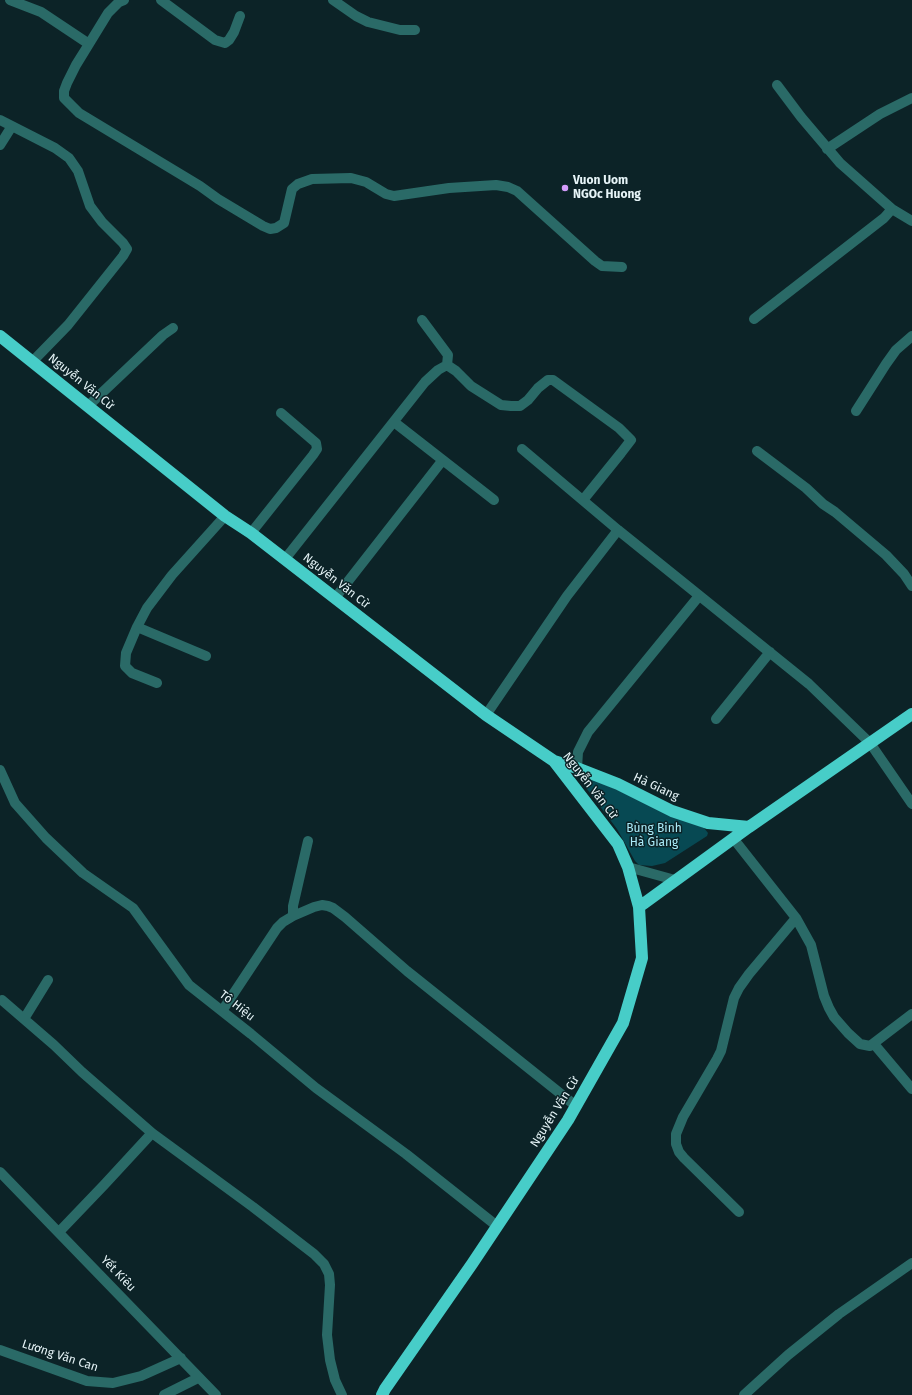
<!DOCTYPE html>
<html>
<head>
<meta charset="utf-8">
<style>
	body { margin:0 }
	canvas { display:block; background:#0c2327 }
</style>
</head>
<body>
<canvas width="912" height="1395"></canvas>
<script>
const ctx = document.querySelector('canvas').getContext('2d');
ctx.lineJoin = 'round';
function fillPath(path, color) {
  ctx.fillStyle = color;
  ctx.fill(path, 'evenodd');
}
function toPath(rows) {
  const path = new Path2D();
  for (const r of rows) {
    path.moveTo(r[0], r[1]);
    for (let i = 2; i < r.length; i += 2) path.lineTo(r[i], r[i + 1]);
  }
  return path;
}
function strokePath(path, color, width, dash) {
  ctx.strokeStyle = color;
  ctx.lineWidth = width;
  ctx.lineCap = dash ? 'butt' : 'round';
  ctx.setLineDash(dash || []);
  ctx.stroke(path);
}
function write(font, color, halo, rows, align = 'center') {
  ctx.font = font + ' "Fira Sans",sans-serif';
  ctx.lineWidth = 3;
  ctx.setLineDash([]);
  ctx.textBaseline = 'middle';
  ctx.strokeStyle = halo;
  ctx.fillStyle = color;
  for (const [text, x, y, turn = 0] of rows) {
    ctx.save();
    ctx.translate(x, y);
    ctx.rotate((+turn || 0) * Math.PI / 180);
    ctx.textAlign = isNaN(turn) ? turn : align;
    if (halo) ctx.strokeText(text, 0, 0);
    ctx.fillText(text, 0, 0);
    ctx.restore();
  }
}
fillPath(toPath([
	[581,774,704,828,708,833,707,836,665,863,652,866,639,865,635,861,617,829,581,781,580,776]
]), '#074953');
strokePath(toPath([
	[10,0,41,12,89,44],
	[124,0,119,2,108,13,89,44,76,65,67,83,64,91,64,98,79,113,200,186,218,199,263,226,270,229,276,228,284,223,292,189,298,184,312,179,351,178,366,182,386,194,394,196,449,188,496,185,508,187,517,191,595,261,602,266,622,267],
	[161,0,215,40,225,43,229,40,234,32,240,16],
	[333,0,356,16,368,22,400,30,415,30],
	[777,85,801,117,840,163,892,209,912,221],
	[0,120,55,148,69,158,78,171,90,206,102,222,123,243,127,249,123,256,68,325,32,362],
	[0,145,12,126],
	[827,149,880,114,912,98],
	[754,319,884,218,892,209],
	[422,320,448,355,447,365],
	[447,365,456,371,471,386,501,405,511,406,520,406,528,400,538,388,548,380,553,380,619,428,631,440,621,453,583,500],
	[88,406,163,335,173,328],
	[856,411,886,364,896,350,912,336],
	[394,422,494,500],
	[522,449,618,530,809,684,870,743,912,804],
	[757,451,806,488,823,504,835,512,886,555,904,574,912,586],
	[251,533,313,455,317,449,316,443,281,413],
	[285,559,425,382,438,370,447,365],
	[335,598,442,461],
	[137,627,206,656],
	[157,683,132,673,125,666,126,653,137,627,147,608,172,575,225,516],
	[486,715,567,596,618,530],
	[716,719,770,652],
	[577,768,578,752,588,732,699,596],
	[0,770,15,803,46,838,83,873,133,908,189,985,251,1034,316,1088,406,1154,497,1226],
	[733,838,796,918,811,945,824,996,829,1008,834,1017,848,1033,860,1044,870,1046,912,1014],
	[628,867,675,880],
	[293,916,293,906,308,841],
	[2,1000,54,1045,82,1072,152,1133,253,1207,314,1254,324,1264,329,1274,330,1285,327,1335,330,1360,335,1380,342,1395],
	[222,1011,277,928,283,922,293,916,314,907,322,905,328,906,333,908,345,917,407,971,576,1106],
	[24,1019,48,980],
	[874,1044,912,1089],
	[0,1172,216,1395],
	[739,1212,684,1158,679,1152,676,1144,676,1134,683,1117,717,1059,721,1051,734,998,739,988,749,974,796,918],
	[59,1232,104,1185,152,1133],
	[0,1350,87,1381,113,1383,141,1376,181,1358],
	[164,1395,198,1378],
	[744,1395,788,1355,839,1314,912,1263]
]), '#2a6a67', 10);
strokePath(toPath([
	[0,336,225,516,251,533,486,715,554,761,618,844,628,867,639,907,642,958,623,1023,568,1120,472,1264,385,1389,382,1395],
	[554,761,577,768,618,784,672,811,708,823,749,827],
	[639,907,749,827,912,714]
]), '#47cdc8', 12);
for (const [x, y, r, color] of [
	[565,188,4,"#d49cfb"]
]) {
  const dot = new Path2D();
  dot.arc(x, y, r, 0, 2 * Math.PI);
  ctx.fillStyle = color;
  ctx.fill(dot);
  strokePath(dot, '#0c2327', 1.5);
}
write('bold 12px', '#e6f4f7', '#0c2327', [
	["Vuon Uom",573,181],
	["NGOc Huong",573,195]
], 'left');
write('12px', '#e6f4f7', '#0c2327', [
	["Nguyễn Văn Cừ",81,382,39],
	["Nguyễn Văn Cừ",336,581,38],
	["Nguyễn Văn Cừ",590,786,52],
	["Hà Giang",656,787,25],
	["Tô Hiệu",237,1006,38],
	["Nguyễn Văn Cừ",555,1112,-58],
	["Yết Kiêu",118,1274,46],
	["Lương Văn Can",60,1356,18]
]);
write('12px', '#abecf9', '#0c2327', [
	["Bùng Binh",654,829],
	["Hà Giang",654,843]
]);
</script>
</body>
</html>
